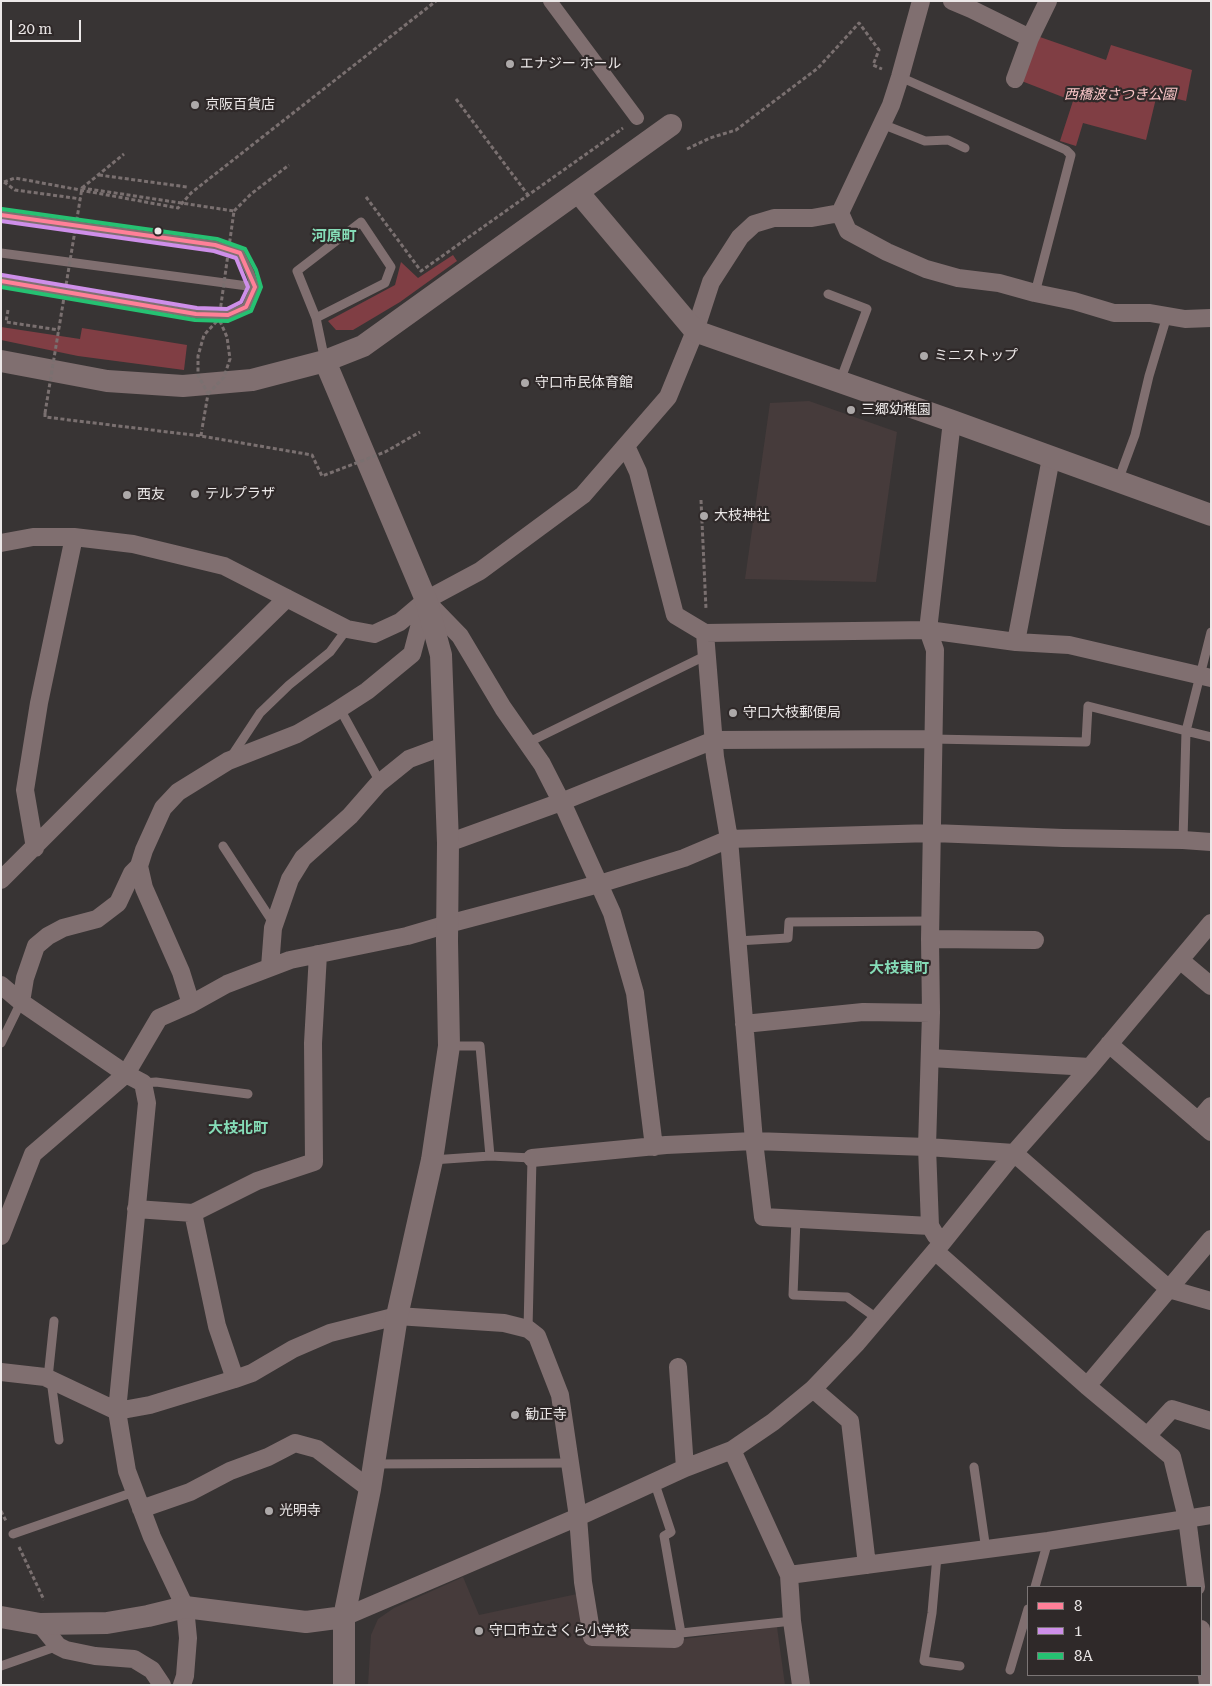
<!DOCTYPE html>
<html>
<head>
<meta charset="utf-8">
<style>
	body { margin:0 }
	#map { position:relative; width:1212px; height:1686px; overflow:hidden; background:#383434; font-family:"Roboto Serif",serif }
	canvas { display:block }
	.frame { position:absolute; inset:0; border:2px solid #ece8e8; pointer-events:none }
	.legend { position:absolute; left:1027px; top:1586px; width:175px; height:90px; box-sizing:border-box; background:#2f2929; border:1px solid #7b7575; margin:0; padding:6px 9px; list-style:none; font-size:15px; color:#ece8e8 }
	.legend li { display:flex; align-items:center; gap:10px; height:25px }
	.legend b { width:25px; border:1px solid #7b7575 }
	.scale { position:absolute; left:10px; top:20px; width:71px; height:22px; box-sizing:border-box; border:2px solid #ece8e8; border-top:0; padding-left:6px; font-size:15px; line-height:18px; white-space:nowrap; color:#ece8e8; -webkit-text-stroke:4px #2f2929; paint-order:stroke }
</style>
</head>
<body>
<div id="map">
<canvas width="1212" height="1686"></canvas>
<div class="frame"></div>
<ul class="legend">
<li><b style="height:6px;background:#ff8098"></b>8</li>
<li><b style="height:6px;background:#ce8fe9"></b>1</li>
<li><b style="height:6px;background:#26c172"></b>8A</li>
</ul>
<div class="scale">20 m</div>
</div>
<script>
const ctx = document.querySelector('canvas').getContext('2d');
ctx.lineJoin = 'round';
function fillPath(path, color) {
  ctx.fillStyle = color;
  ctx.fill(path, 'evenodd');
}
function toPath(rows) {
  const path = new Path2D();
  for (const r of rows) {
    path.moveTo(r[0], r[1]);
    for (let i = 2; i < r.length; i += 2) path.lineTo(r[i], r[i + 1]);
  }
  return path;
}
function strokePath(path, color, width, dash) {
  ctx.strokeStyle = color;
  ctx.lineWidth = width;
  ctx.lineCap = dash ? 'butt' : 'round';
  ctx.setLineDash(dash || []);
  ctx.stroke(path);
}
function write(font, color, halo, rows, align = 'center') {
  ctx.font = font + ' "Roboto Serif","Noto Sans JP",serif';
  ctx.lineWidth = 4.5;
  ctx.setLineDash([]);
  ctx.textBaseline = 'middle';
  ctx.strokeStyle = halo;
  ctx.fillStyle = color;
  for (const [text, x, y, turn = 0] of rows) {
    ctx.save();
    ctx.translate(x, y);
    ctx.rotate((+turn || 0) * Math.PI / 180);
    ctx.textAlign = isNaN(turn) ? turn : align;
    if (halo) ctx.strokeText(text, 0, 0);
    ctx.fillText(text, 0, 0);
    ctx.restore();
  }
}
fillPath(toPath([
	[809,401,897,432,876,582,745,579,770,403],
	[463,1577,479,1615,577,1594,587,1641,683,1639,777,1627,785,1685,368,1685,371,1635,378,1619,394,1608]
]), '#463b3b');
fillPath(toPath([
	[1037,36,1106,60,1111,45,1192,70,1186,101,1157,94,1146,140,1083,123,1076,146,1060,141,1073,101,1019,80],
	[453,255,457,261,400,302,353,330,336,330,328,321,395,285,401,262,418,278],
	[1,327,80,339,82,328,187,345,184,370,78,356,1,340]
]), '#803e44');
strokePath(toPath([
	[456,99,528,195],
	[687,149,710,138,736,130,818,68,859,23,879,50,873,65,882,69],
	[99,175,187,187],
	[4,182,15,178,178,208,191,193,436,1],
	[4,182,15,190,81,199],
	[82,188,124,154],
	[366,197,421,271,623,128],
	[234,211,251,194,289,165],
	[8,310,6,322,59,330],
	[45,413,45,417,201,436,312,455,322,476,330,473],
	[201,436,202,429],
	[701,500,706,609],
	[1,1511,6,1521],
	[19,1547,44,1600]
]), '#7a7070', 3, [4, 2.5]);
strokePath(toPath([
	[900,77,1066,150,1071,155,1035,293],
	[882,124,925,141,948,140,965,148],
	[1,215,215,245,240,253,250,273,255,287,246,307,228,315,196,314,1,281],
	[1,253,255,287],
	[828,294,867,309,840,381],
	[316,318,385,283,391,267,361,222,297,271,316,318,325,361],
	[1118,481,1135,435,1149,376,1167,316],
	[340,709,380,782],
	[932,739,1086,742,1088,706,1186,731,1211,632],
	[527,743,707,655],
	[231,757,260,713,289,685,330,652,347,629],
	[1183,840,1186,731,1211,737],
	[223,846,274,924],
	[737,941,788,938,789,922,930,921],
	[1,1043,21,1002],
	[449,1046,480,1046,490,1156,532,1158,528,1329],
	[143,1083,156,1082,248,1094],
	[432,1160,490,1156],
	[796,1219,793,1295,847,1297,878,1319],
	[48,1378,54,1321],
	[51,1380,59,1440],
	[374,1464,571,1463],
	[974,1467,986,1550],
	[654,1481,671,1532,664,1536,681,1633],
	[13,1534,134,1492],
	[937,1556,932,1613,924,1661,960,1666],
	[1035,1587,1048,1541],
	[677,1637,681,1633,792,1621],
	[1,1666,58,1646],
	[1010,1670,1028,1609]
]), '#806f70', 9);
strokePath(toPath([
	[550,1,637,118]
]), '#806f70', 14);
strokePath(toPath([
	[952,1,971,9,1030,38],
	[1015,79,1030,38,1048,1],
	[840,213,848,231,887,252,926,269,958,278,999,283,1035,293,1074,301,1114,313,1150,313,1185,319,1211,318],
	[626,446,638,472,675,615,705,633,715,757,729,839,754,1141,763,1217,930,1226],
	[1,543,33,537,74,537,133,544,224,566,347,629,374,634,400,622,426,600,480,571,583,495,668,397,695,331,711,282,740,237,754,224,774,218,812,218,840,213,891,105,900,77,921,1],
	[427,602,460,636,503,708,542,764,566,811,599,884,684,858,729,839,932,833,1063,838,1183,840,1211,842],
	[705,633,928,630,1016,642,1069,645,1211,678],
	[1016,642,1051,458],
	[448,843,561,802,714,740,932,739],
	[35,848,25,790,39,703,74,537],
	[139,866,144,888,181,972,191,1004],
	[1,880,97,784,287,598],
	[930,939,1035,940],
	[1180,960,1211,986],
	[270,967,273,928,290,879,303,858,350,816,378,784,409,759,444,746],
	[1,985,21,1002,25,978,36,946,48,936,63,928,97,919,118,903,132,873,139,866,144,850,163,808,178,792,228,761,297,734,333,713,367,691,412,654,426,601],
	[21,1002,126,1074,159,1018,191,1004,227,984,290,960,407,936,448,924,599,884,612,913,635,993,654,1147],
	[744,1024,863,1012,931,1013],
	[1109,1044,1211,1132],
	[930,1058,1090,1067],
	[1198,1121,1211,1106],
	[532,1158,666,1145,754,1141,927,1147,1014,1153,1169,1289,1211,1301],
	[136,1209,193,1213,257,1181,314,1162,313,1043,318,954],
	[193,1213,217,1326,235,1379],
	[1,1236,33,1154,126,1074,143,1083,147,1103,117,1411,127,1471,152,1537,185,1607,188,1638,185,1676,182,1685],
	[936,1236,930,1226,927,1147,931,1013,930,939,935,650,928,630,952,421],
	[935,1251,1087,1386,1172,1457,1187,1518,1196,1587],
	[678,1367,685,1468],
	[1,1372,45,1377,117,1411,150,1405,235,1379,252,1373,293,1349,330,1333,397,1316,504,1323,528,1329,537,1336,560,1395,578,1517,583,1582,592,1637,675,1639],
	[1087,1386,1211,1239],
	[813,1389,850,1421,867,1565],
	[1147,1436,1172,1409,1211,1421],
	[732,1450,789,1575,792,1621,801,1685],
	[141,1509,190,1492,230,1471,268,1457,295,1443,317,1449,370,1489],
	[789,1575,1048,1541,1211,1515],
	[344,1617,578,1517,685,1468,732,1450,773,1422,813,1389,857,1343,941,1244,1014,1153,1090,1067,1211,923],
	[40,1624,58,1646,66,1650,95,1656,134,1659,152,1670,162,1685],
	[1201,1629,1208,1685]
]), '#806f70', 18);
strokePath(toPath([
	[578,192,695,331,952,421,1211,515],
	[1,361,107,381,183,386,252,380,325,361,363,346,671,125],
	[325,361,426,600,441,655,448,843,447,941,449,1046,432,1160,397,1316,370,1489,344,1617],
	[1,1617,40,1624,107,1623,148,1616,185,1607,306,1622,344,1617,344,1685]
]), '#806f70', 22);
strokePath(toPath([
	[208,394,224,377,230,359,227,337,219,319],
	[45,413,82,188,234,211,219,319,204,335,198,356,198,375,208,394,202,429],
	[330,473,385,452,420,432]
]), '#7a7070', 3, [4, 2.5]);
strokePath(toPath([
	[1,215,215,245,240,253,255,287,246,307,228,315,196,314,1,281]
]), '#ff8098', 4);
strokePath(toPath([
	[1,221,214,251,236,258,248,287,241,302,227,309,197,308,2,275]
]), '#ce8fe9', 4);
strokePath(toPath([
	[1,287,195,320,228,321,251,311,261,287,256,270,245,249,217,239,2,209]
]), '#26c172', 4);
for (const [x, y, r, color] of [
	[510,64,5,"#ada9a9"],
	[195,105,5,"#ada9a9"],
	[158,231,4.5,"#ece8e8"],
	[924,356,5,"#ada9a9"],
	[525,383,5,"#ada9a9"],
	[851,410,5,"#ada9a9"],
	[195,494,5,"#ada9a9"],
	[127,495,5,"#ada9a9"],
	[704,516,5,"#ada9a9"],
	[733,713,5,"#ada9a9"],
	[515,1415,5,"#ada9a9"],
	[269,1511,5,"#ada9a9"],
	[479,1631,5,"#ada9a9"]
]) {
  const dot = new Path2D();
  dot.arc(x, y, r, 0, 2 * Math.PI);
  ctx.fillStyle = color;
  ctx.fill(dot);
  strokePath(dot, '#2f2929', 2);
}
write('14px', '#ece8e8', '#2f2929', [
	["エナジー ホール",520,64],
	["京阪百貨店",205,105],
	["ミニストップ",934,356],
	["守口市民体育館",535,383],
	["三郷幼稚園",861,410],
	["テルプラザ",205,494],
	["西友",137,495],
	["大枝神社",714,516],
	["守口大枝郵便局",743,713],
	["勧正寺",525,1415],
	["光明寺",279,1511],
	["守口市立さくら小学校",489,1631]
], 'left');
write('italic 14px', '#fac6c8', '#2f2929', [
	["西橋波さつき公園",1120,95]
]);
write('bold 15px', '#85dcb7', '#2f2929', [
	["河原町",334,237],
	["大枝東町",899,969],
	["大枝北町",238,1129]
]);
</script>
</body>
</html>
